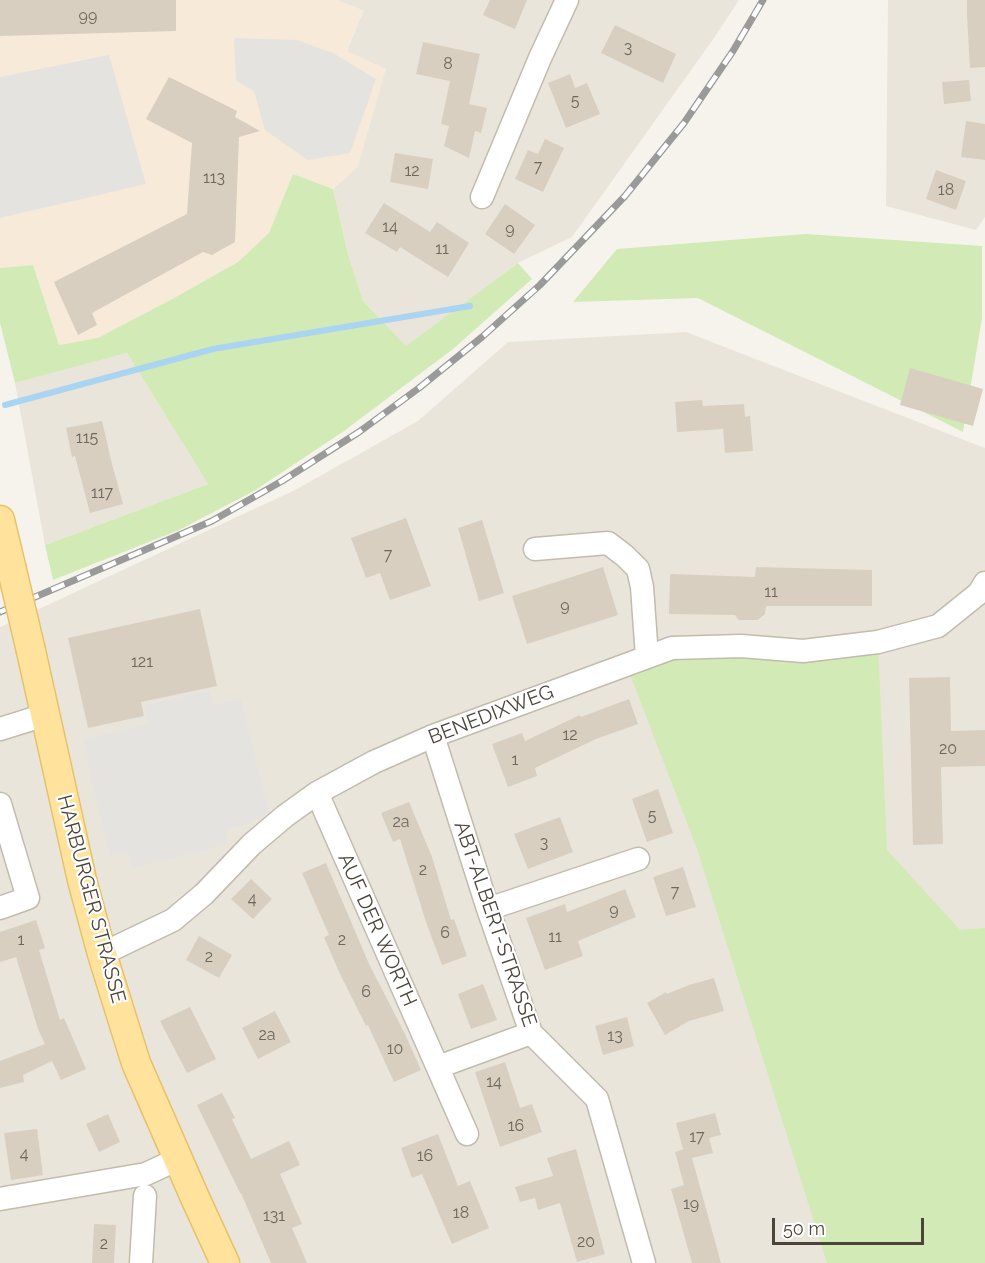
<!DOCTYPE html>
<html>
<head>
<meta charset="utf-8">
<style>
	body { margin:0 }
	#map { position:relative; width:985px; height:1263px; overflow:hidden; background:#f6f3ec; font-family:Raleway,sans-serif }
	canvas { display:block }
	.scale { position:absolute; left:772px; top:1218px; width:152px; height:27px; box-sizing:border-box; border:3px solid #4b4439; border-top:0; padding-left:8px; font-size:18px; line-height:21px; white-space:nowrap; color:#4b4439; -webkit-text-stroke:4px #fff; paint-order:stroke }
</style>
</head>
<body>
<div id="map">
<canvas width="985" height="1263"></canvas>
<div class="scale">50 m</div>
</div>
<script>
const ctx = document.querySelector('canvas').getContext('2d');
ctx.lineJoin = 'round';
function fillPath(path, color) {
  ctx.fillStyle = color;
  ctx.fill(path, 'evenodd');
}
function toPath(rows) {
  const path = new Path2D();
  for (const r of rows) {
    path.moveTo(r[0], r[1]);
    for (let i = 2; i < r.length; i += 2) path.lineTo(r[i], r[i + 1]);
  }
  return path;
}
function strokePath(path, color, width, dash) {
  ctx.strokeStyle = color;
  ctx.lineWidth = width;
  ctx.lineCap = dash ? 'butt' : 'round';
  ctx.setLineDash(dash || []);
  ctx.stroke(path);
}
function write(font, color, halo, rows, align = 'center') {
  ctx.font = font + ' Raleway,sans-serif';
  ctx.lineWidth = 4.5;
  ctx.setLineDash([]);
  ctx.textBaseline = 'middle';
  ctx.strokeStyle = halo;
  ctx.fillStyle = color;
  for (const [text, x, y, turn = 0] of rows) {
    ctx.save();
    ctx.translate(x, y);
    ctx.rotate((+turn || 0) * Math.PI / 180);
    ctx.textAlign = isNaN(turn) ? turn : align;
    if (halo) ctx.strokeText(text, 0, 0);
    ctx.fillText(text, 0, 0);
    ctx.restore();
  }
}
fillPath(toPath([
	[336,0,739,0,714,38,572,237,518,263,406,347,363,301,348,254,333,189,358,166,347,51,363,11],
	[888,0,985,0,985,217,976,230,886,206],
	[686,332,985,448,985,1263,0,1263,0,627,295,490,418,421,508,342],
	[127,353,208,484,45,545,15,383]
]), '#eae5da');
fillPath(toPath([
	[0,0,336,0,363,10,347,51,386,69,358,166,333,189,293,174,269,233,238,262,174,298,98,338,59,345,33,265,0,268]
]), '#f7ead8');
fillPath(toPath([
	[293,174,333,189,348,254,363,301,406,346,518,263,532,279,453,349,344,431,254,491,179,530,53,580,45,545,208,484,127,353,15,383,0,323,0,268,33,265,59,345,98,338,174,298,238,262,269,233],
	[806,234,982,246,982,318,963,432,698,298,573,302,617,249],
	[878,642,887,850,960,930,985,928,985,1263,827,1263,697,849,626,664,637,660]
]), '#d2eab5');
fillPath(toPath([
	[234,38,297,40,333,53,376,79,350,153,308,160,265,130,254,91,236,81],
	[109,55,146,184,0,218,0,77],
	[209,690,213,705,241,698,269,810,252,823,225,829,229,844,132,868,128,853,110,856,93,789,84,739,148,724,145,705]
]), '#e5e3e0');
strokePath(toPath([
	[5,405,213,349,470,306]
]), '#a9d4f2', 6);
fillPath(toPath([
	[0,0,176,0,176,31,0,36],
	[490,0,527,0,515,29,483,15],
	[967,0,985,0,985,67,970,68,967,16],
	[615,25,676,54,663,83,601,53],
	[423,42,480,54,469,104,487,108,481,133,475,131,469,158,444,146,449,126,441,124,450,81,416,74],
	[570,74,575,88,587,83,600,114,566,128,548,83],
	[169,77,237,111,235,117,260,131,239,137,235,242,212,255,203,252,92,313,97,325,78,335,54,282,187,214,192,143,146,119],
	[969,80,971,101,944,104,942,82],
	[966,121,985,124,985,160,961,157],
	[545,139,564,148,543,192,515,179,528,150,538,154],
	[395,153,433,159,428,189,390,182],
	[936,170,966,181,956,210,926,199],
	[384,203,430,232,437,222,469,243,448,277,400,247,397,252,365,233],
	[505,204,535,225,514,254,485,234],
	[910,368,983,389,973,426,900,405],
	[702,400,703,406,744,404,745,417,750,416,753,451,725,453,723,429,677,432,675,402],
	[102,421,112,464,123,504,90,513,75,456,72,457,66,428],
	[406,518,431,586,390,600,380,573,366,578,351,538],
	[482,520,504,593,479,601,458,528],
	[603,567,618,615,527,644,512,596],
	[756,567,872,570,872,606,766,606,765,614,758,620,739,620,735,615,669,614,670,574,755,577],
	[200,609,217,686,141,702,144,716,88,728,68,638],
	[950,677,951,731,985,730,985,766,941,767,943,844,913,845,909,678],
	[629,699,638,724,596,739,535,768,537,776,508,787,492,744,522,733,525,741,580,715,581,717],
	[658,789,673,833,647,842,632,799],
	[409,802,432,857,451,920,454,919,467,956,442,965,426,922,400,839,393,842,381,813],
	[560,817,573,852,528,869,514,834],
	[326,863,369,964,405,1034,421,1070,394,1082,368,1025,366,1026,339,972,324,937,329,935,302,873],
	[683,867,696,907,666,916,653,877],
	[251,879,272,899,253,919,231,899],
	[625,889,636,917,578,941,583,956,545,970,526,918,565,904,567,912],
	[36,920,45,948,39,950,60,1020,64,1018,86,1069,61,1080,52,1061,23,1075,24,1082,0,1088,0,1061,45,1044,38,1029,16,957,0,962,0,932],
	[199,936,232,955,219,978,186,960],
	[714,978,724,1011,689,1021,665,1035,647,1003,666,992,667,994,689,985],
	[483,984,497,1020,471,1029,458,994],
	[190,1007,216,1059,187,1073,160,1021],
	[275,1011,291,1042,258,1059,242,1028],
	[627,1017,634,1046,603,1055,595,1026],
	[505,1062,520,1108,532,1104,542,1132,500,1147,475,1072],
	[222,1093,235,1118,232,1119,251,1159,289,1141,300,1165,280,1174,302,1224,292,1228,307,1263,271,1263,241,1193,240,1193,197,1105],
	[715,1113,721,1135,709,1138,713,1153,692,1158,721,1263,692,1263,671,1189,684,1185,675,1152,683,1149,676,1123],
	[108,1114,120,1142,99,1152,86,1124],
	[37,1129,43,1175,11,1180,4,1133],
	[438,1134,458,1186,470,1181,489,1228,452,1244,422,1174,412,1178,401,1148],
	[576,1149,605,1254,577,1262,560,1203,538,1210,535,1198,520,1202,515,1187,553,1176,547,1158],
	[94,1224,116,1225,114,1263,92,1263]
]), '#d8cfc1');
const minor = toPath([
	[482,197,540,58,567,0],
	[535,549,608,543,625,556,638,569,642,587,647,657],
	[0,729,45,715],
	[433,736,488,909,531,1033,597,1099,644,1263],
	[317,793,467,1134],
	[0,804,28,898,0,908],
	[488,909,638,859],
	[102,954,173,920,204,894,252,844,285,816,317,793,374,762,433,736,672,648,741,646,803,651,878,642,938,626,979,593,985,583],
	[438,1067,531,1033],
	[0,1199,146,1174,178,1159],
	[141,1263,145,1196]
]);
const major = toPath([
	[0,520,11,566],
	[31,651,82,880,102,954,136,1063,196,1200,225,1263]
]);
strokePath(minor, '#c2bbae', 25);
strokePath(major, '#e6c16a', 31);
strokePath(minor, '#fff', 22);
strokePath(major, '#ffe39c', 28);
const rail = toPath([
	[0,612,212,521,282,481,359,432,419,388,482,337,540,285,625,196,684,123,733,51,763,0]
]);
strokePath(rail, '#9a9a9a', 7);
strokePath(rail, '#fff', 4.5, [14]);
const majorBridge = toPath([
	[11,566,31,651]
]);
strokePath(majorBridge, '#e6c16a', 31, []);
strokePath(majorBridge, '#ffe39c', 28);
write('16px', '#6e675b', null, [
	["99",88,16],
	["3",628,48],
	["8",448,64],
	["5",575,101],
	["7",538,167],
	["12",412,171],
	["113",214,178],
	["18",946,190],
	["14",390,227],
	["9",510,229],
	["11",442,249],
	["115",87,438],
	["117",102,493],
	["7",388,555],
	["11",771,592],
	["9",565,606],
	["121",142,662],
	["12",570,735],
	["20",948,749],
	["1",515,760],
	["5",652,816],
	["2a",401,822],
	["3",544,843],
	["2",423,870],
	["7",675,892],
	["4",252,899],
	["9",614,910],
	["6",445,933],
	["11",555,937],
	["1",21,940],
	["2",342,940],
	["2",209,957],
	["6",366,992],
	["2a",267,1035],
	["13",615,1036],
	["10",395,1049],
	["14",494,1082],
	["16",516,1126],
	["17",697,1137],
	["4",24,1154],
	["16",425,1156],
	["19",691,1204],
	["18",461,1213],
	["131",274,1216],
	["20",586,1242],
	["2",104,1244]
]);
write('20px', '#4b4439', '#fff', [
	["BENEDIXWEG",491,715,-21],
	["HARBURGER STRASSE",91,899,75],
	["ABT-ALBERT-STRASSE",495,924,71],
	["AUF DER WORTH",377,930,66]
]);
</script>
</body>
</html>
